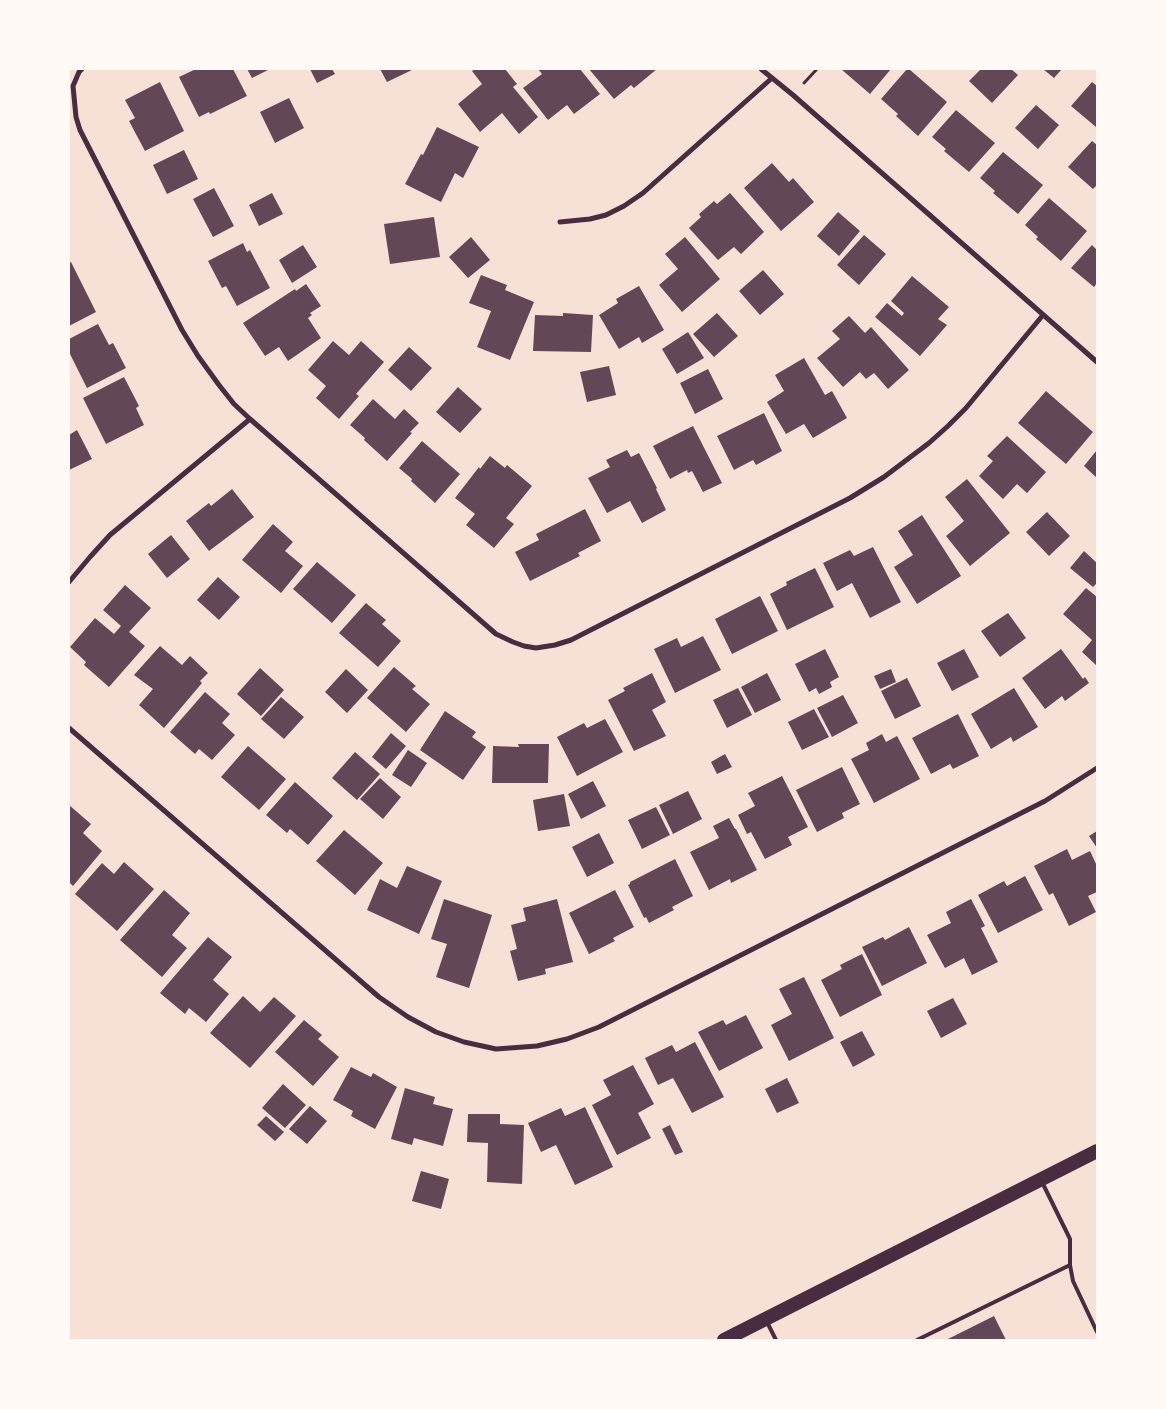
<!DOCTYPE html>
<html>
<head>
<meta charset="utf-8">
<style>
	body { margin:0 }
	#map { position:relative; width:1166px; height:1409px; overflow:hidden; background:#f7e1d7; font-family:Raleway,sans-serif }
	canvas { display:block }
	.frame { position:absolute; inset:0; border:70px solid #fffaf5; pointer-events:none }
</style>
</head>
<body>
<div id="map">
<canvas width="1166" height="1409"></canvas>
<div class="frame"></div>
</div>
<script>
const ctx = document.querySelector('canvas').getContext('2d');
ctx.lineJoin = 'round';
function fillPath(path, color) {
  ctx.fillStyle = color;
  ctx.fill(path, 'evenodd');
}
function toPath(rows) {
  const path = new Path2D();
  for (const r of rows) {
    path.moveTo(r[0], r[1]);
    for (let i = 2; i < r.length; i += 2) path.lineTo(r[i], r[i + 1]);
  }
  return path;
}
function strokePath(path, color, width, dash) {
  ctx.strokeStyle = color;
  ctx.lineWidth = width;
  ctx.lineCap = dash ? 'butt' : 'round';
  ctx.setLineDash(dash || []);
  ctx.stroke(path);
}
fillPath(toPath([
	[196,69,233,69,247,96,210,114,209,112,199,117,179,77],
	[247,69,270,69,252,78],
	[310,69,332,69,335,74,317,83],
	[380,69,414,69,387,82],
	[475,69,505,69,517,84,513,87,538,117,519,134,502,113,480,132,458,104,482,84,472,71],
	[538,69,580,69,600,94,574,114,567,105,548,120,523,88,542,74],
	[589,69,657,69,634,88,631,85,614,99],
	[841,69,891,69,870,94],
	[907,69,909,69,947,102,918,136,896,116,898,114,881,99],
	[981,69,1011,69,1018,75,992,103,969,81],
	[1043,69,1062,69,1054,78],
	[160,82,184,131,145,151,129,121,135,118,125,100],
	[1092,82,1097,86,1097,125,1096,127,1071,106],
	[289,98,304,128,275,143,260,112],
	[1036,105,1059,125,1038,149,1015,128],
	[956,110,995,143,969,172,944,151,946,149,932,137],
	[437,127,479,147,463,178,455,173,441,202,405,184,421,154,423,155],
	[1092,141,1097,145,1097,185,1093,189,1068,167],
	[184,150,198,179,167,194,153,165],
	[1003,152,1043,185,1018,214,993,193,995,191,980,178],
	[772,163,789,182,793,178,814,202,781,231,744,188],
	[214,188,234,226,213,237,193,199],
	[272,193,283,214,259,226,249,205],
	[730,193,764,232,741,254,734,247,718,260,689,228,701,217,699,214,714,201,717,204],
	[1049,198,1087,231,1061,261,1036,239,1038,237,1025,225],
	[838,212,860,231,839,256,817,236],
	[434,217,440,257,390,264,384,224],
	[864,235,886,254,859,285,837,265],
	[471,237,490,260,468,278,449,257],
	[685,237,720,279,682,312,659,285,678,269,665,254],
	[243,243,247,252,250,250,270,288,237,306,226,286,222,288,208,261],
	[303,245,317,267,292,283,279,260],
	[1092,245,1097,250,1097,283,1094,287,1071,268],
	[71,262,96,312,69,326,69,263],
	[763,270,784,294,760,315,739,291],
	[481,275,507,285,505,290,534,302,510,360,477,347,491,311,469,303],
	[912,276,949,307,938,319,947,325,920,356,875,317,887,303,902,316,904,313,891,301],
	[306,284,321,306,310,313,312,315,308,318,321,338,288,361,279,347,265,356,243,323,295,289,296,291],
	[639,286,664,330,642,343,639,337,619,349,599,315,618,303,616,299],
	[563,313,593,315,591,352,533,351,535,315,563,316],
	[717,313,738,336,714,357,693,334],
	[849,316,865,333,871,327,909,370,888,389,874,373,866,379,860,372,843,387,817,358,840,339,832,331],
	[98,324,109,345,113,343,126,368,87,388,69,352,69,339],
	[688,332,704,358,677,374,662,349],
	[333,341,349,355,361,341,384,362,356,394,359,396,339,419,316,398,326,386,308,370],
	[409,347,432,368,411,391,388,370],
	[804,358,825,395,832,391,847,418,813,438,804,424,786,434,767,402,784,391,775,375],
	[609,366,616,395,587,402,580,372],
	[708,369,723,399,695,414,680,383],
	[124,377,139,406,136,408,144,425,106,444,83,398],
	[458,387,482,409,460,433,436,412],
	[1046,391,1093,432,1066,464,1018,423],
	[373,399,395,419,404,409,419,423,410,432,412,433,387,461,364,440,365,438,350,425],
	[764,413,782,451,756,465,753,460,734,470,717,436],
	[693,426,722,483,703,492,692,471,688,473,687,470,670,479,653,446],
	[77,430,92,459,69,470,69,435],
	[1007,436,1046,472,1027,493,1017,484,1003,499,979,476,993,461,987,456],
	[422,441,460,474,435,503,411,481,412,479,399,468],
	[627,450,631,457,639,453,657,488,656,489,666,510,642,523,630,501,607,513,588,478,610,467,606,460],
	[1097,450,1097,478,1084,466],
	[490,456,505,468,507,465,532,486,506,518,514,524,494,548,466,525,475,514,455,498,479,467,480,469],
	[967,479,1010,533,970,566,946,536,964,521,945,497],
	[232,489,254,517,209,551,186,521,209,503,211,506],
	[585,509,601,541,578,553,580,556,530,581,515,552,539,540,536,534],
	[1047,512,1070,536,1049,556,1026,532],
	[922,515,961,576,917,604,894,567,913,555,898,531],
	[273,524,293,542,285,551,303,566,281,593,242,560],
	[171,535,190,559,167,578,148,554],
	[873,547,901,602,870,618,852,583,837,591,823,563,850,550,854,556],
	[1084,551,1097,563,1097,583,1093,587,1070,568],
	[317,562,356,595,332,623,293,589],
	[815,568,834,607,787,630,770,594,787,585,786,582],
	[218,577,240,597,219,620,197,600],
	[125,585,151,608,129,632,145,646,109,687,84,665,86,662,70,647,95,618,114,634,121,626,103,610],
	[1086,588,1097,597,1097,666,1082,652,1092,640,1063,614],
	[760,596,778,631,732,654,715,619],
	[366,603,386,620,382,624,401,641,378,667,339,633],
	[1008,613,1026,638,1000,657,981,631],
	[703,636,721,670,675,693,654,649,677,638,681,647],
	[160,646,182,665,190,656,208,673,200,681,202,683,164,728,139,705,153,689,134,675],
	[825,649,839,677,830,682,832,687,819,694,816,688,809,692,795,664],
	[964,649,979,677,952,691,937,663],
	[1061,649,1083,679,1085,677,1089,683,1065,701,1062,696,1045,709,1022,678],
	[394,667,416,686,412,689,430,704,406,732,367,698],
	[260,668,284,690,261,716,237,694],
	[346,669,368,690,347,713,325,692],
	[891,669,896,682,880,689,874,676],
	[652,673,666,702,652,710,666,736,634,751,608,700,625,691,623,688],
	[767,673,781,700,755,713,741,687],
	[907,678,921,706,895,719,881,691],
	[738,688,752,715,727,728,713,700],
	[1014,688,1038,727,1013,742,1011,737,991,749,971,714],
	[205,692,230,714,222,723,235,735,212,760,199,749,195,754,170,732],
	[843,695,858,723,832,737,817,708],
	[281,697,304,717,284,739,261,719],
	[814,709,829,737,802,750,788,722],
	[445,711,476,732,472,737,486,747,463,780,420,750],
	[958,714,979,756,953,769,950,764,931,774,912,738],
	[605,719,623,752,577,776,557,737,584,723,587,728],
	[391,733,406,746,386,769,372,757],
	[882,734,886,742,897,736,920,779,874,803,851,759,869,750,866,743],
	[518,744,549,744,548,783,492,783,493,746,519,747],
	[248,746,286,779,259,810,221,777],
	[408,750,427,763,411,787,392,775],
	[355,752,380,774,357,800,332,778],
	[725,754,732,767,717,774,711,762],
	[842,767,860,804,842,813,844,818,817,832,796,790],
	[782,776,808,827,788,837,792,845,765,859,751,832,747,834,738,815,755,806,748,793],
	[380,778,401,797,383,819,360,799],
	[593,781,606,806,581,819,568,794],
	[295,782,333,816,308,845,290,829,287,833,266,815],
	[688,791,702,819,673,834,659,805],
	[564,794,570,826,538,831,533,800],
	[69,805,91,824,83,833,102,851,73,886,69,882],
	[656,807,670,835,642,849,628,820],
	[729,818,735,829,736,829,757,870,731,883,730,879,709,890,690,852,719,838,713,826],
	[344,830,383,863,355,895,316,861],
	[1097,831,1097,848,1089,836],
	[599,833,614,863,587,877,572,847],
	[1067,849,1072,860,1090,851,1097,866,1097,892,1088,896,1096,912,1069,926,1053,893,1049,895,1034,866],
	[675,859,693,896,672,907,674,910,649,923,646,917,644,918,628,885,630,884,630,882],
	[124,862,154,889,117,931,75,894,102,863,114,874],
	[407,866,442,881,419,934,367,910,380,879,397,888],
	[1025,876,1043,910,998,933,978,895,1004,881,1007,886],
	[164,890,190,913,172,935,187,948,162,977,120,940],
	[615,890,634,927,613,938,615,941,589,954,569,913],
	[444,899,492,915,469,988,436,977,447,944,431,939],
	[557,899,573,962,545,969,546,974,518,981,510,951,517,949,511,925,526,921,523,908],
	[971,899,985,926,981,928,998,962,972,975,964,958,945,968,927,935,951,923,946,912],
	[909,927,927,963,882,986,862,947,883,937,885,940],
	[208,937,232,957,213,980,229,994,206,1022,189,1008,185,1014,160,993],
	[862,954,882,995,840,1017,821,980,842,969,840,965],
	[804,977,834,1038,789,1061,771,1025,792,1014,779,989],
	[243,996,260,1012,274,997,296,1016,250,1068,210,1033],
	[953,998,967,1024,941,1038,927,1011],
	[746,1015,763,1048,719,1071,698,1032,723,1020,726,1025],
	[304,1020,322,1035,318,1039,339,1057,313,1086,275,1052],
	[862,1031,875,1055,853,1067,840,1042],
	[695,1042,724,1097,692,1113,673,1078,658,1085,645,1058,672,1045,676,1052],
	[633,1065,654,1104,638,1113,651,1138,617,1155,592,1105,611,1095,603,1080],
	[351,1067,371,1077,373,1073,397,1087,375,1129,351,1116,353,1111,333,1100],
	[787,1078,799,1103,777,1113,765,1089],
	[283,1084,306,1105,285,1128,262,1108],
	[405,1088,435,1097,433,1104,453,1109,443,1146,414,1138,412,1145,391,1139],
	[310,1106,327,1121,307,1144,289,1129],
	[585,1107,613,1167,575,1185,556,1145,541,1152,528,1123,561,1108,565,1116],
	[468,1114,500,1114,500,1124,524,1125,522,1184,487,1182,488,1143,467,1142],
	[266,1116,284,1132,275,1141,257,1125],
	[670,1125,683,1152,675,1155,662,1129],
	[421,1171,449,1179,441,1209,412,1201],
	[994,1316,1006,1340,946,1340]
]), '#644757');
strokePath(toPath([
	[804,83,817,69]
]), '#4a2c40', 3);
strokePath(toPath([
	[1042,1182,1070,1239,1070,1265,1073,1281,1097,1332],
	[767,1322,776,1340],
	[917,1340,1070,1265]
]), '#4a2c40', 4);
strokePath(toPath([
	[82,69,79,72,73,86,76,117,80,130,182,330,198,356,219,385,234,404,250,419,496,634,513,642,524,646,536,648,555,645,571,640,850,498,884,477,929,443,948,426,966,408,1043,315],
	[761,69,793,95,1097,362],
	[560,222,590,219,606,215,624,206,643,193,772,78],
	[69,582,90,557,110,535,250,419],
	[69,728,379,997,408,1017,436,1032,464,1042,496,1049,537,1046,567,1039,599,1027,1045,801,1097,768]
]), '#4a2c40', 5);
strokePath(toPath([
	[724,1340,1097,1151]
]), '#4a2c40', 14);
</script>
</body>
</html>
